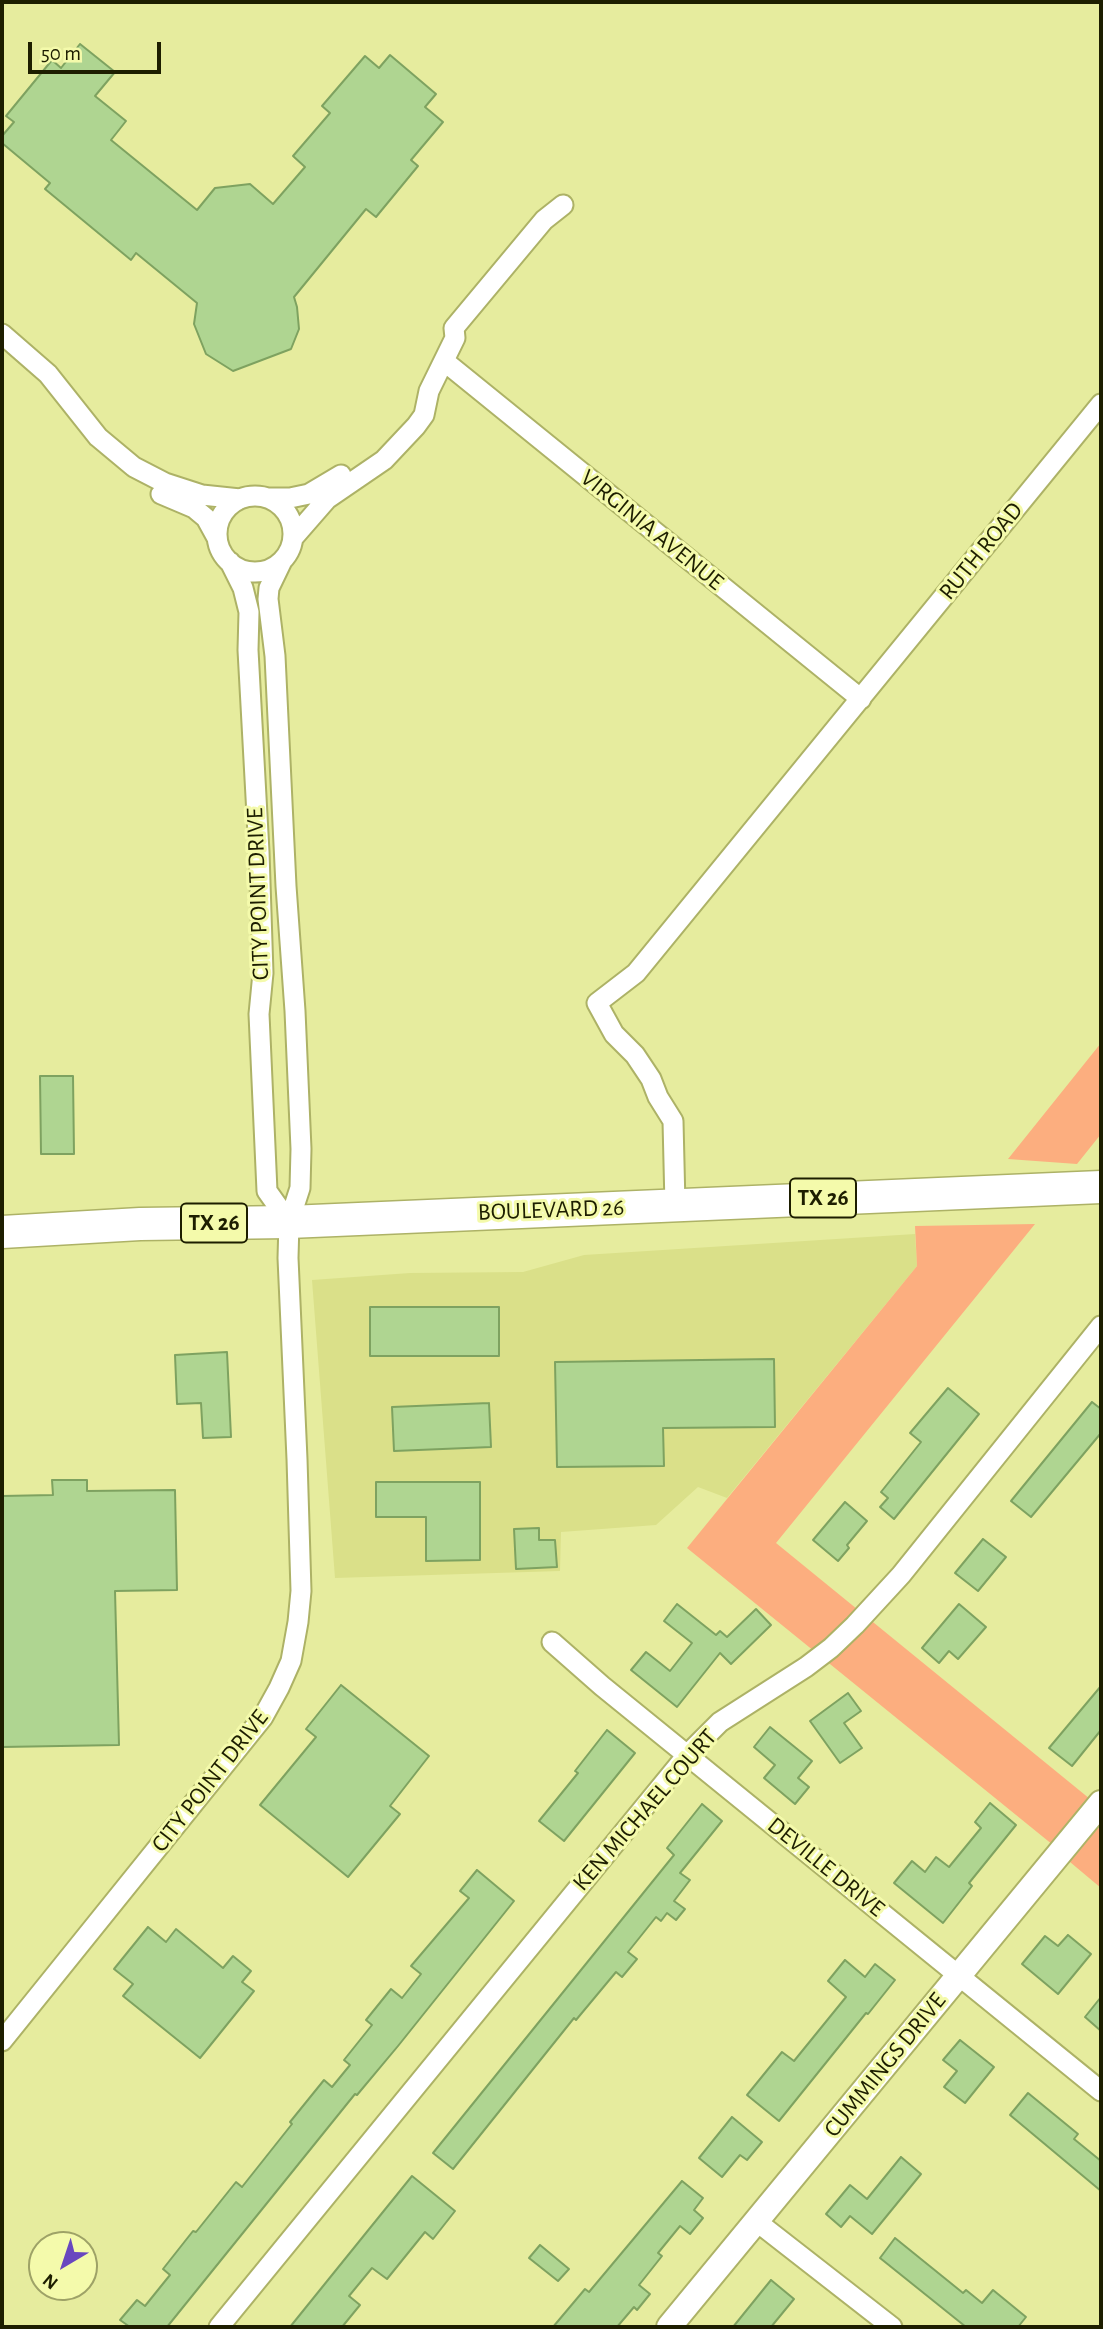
<!DOCTYPE html>
<html>
<head>
<meta charset="utf-8">
<style>
	body { margin:0 }
	#map { position:relative; width:1103px; height:2329px; overflow:hidden; background:#e6ec9e; font-family:"Alegreya Sans",sans-serif }
	canvas { display:block }
	.frame { position:absolute; inset:0; border:4px solid #1d1e00; pointer-events:none }
	.north { position:absolute; left:28px; top:2231px; width:70px; height:70px; box-sizing:border-box; background:#f4faab; border:2px solid #9ea267; border-radius:50%; rotate:219deg; font-size:19px; font-weight:700; line-height:28px; text-align:center; color:#1d1e00 }
	.north::after { content:''; display:block; margin:auto; width:24px; height:32px; background:#6947bf; clip-path:polygon(50% 0,100% 100%,50% 72%,0 100%) }
	.scale { position:absolute; left:28px; top:42px; width:133px; height:32px; box-sizing:border-box; border:4px solid #1d1e00; border-top:0; padding-left:9px; font-size:21px; line-height:24px; white-space:nowrap; color:#1d1e00; -webkit-text-stroke:5px #f4faab; paint-order:stroke }
</style>
</head>
<body>
<div id="map">
<canvas width="1103" height="2329"></canvas>
<div class="frame"></div>
<div class="north">N</div>
<div class="scale">50 m</div>
</div>
<script>
const ctx = document.querySelector('canvas').getContext('2d');
ctx.lineJoin = 'round';
function fillPath(path, color) {
  ctx.fillStyle = color;
  ctx.fill(path, 'evenodd');
}
function toPath(rows) {
  const path = new Path2D();
  for (const r of rows) {
    if (r.length === 3) {
      path.moveTo(r[0] + r[2], r[1]);
      path.arc(r[0], r[1], r[2], 0, 2 * Math.PI);
      continue;
    }
    path.moveTo(r[0], r[1]);
    for (let i = 2; i < r.length; i += 2) path.lineTo(r[i], r[i + 1]);
  }
  return path;
}
function strokePath(path, color, width, dash) {
  ctx.strokeStyle = color;
  ctx.lineWidth = width;
  ctx.lineCap = dash ? 'butt' : 'round';
  ctx.setLineDash(dash || []);
  ctx.stroke(path);
}
function write(font, color, halo, rows, align = 'center') {
  ctx.font = font + ' "Alegreya Sans",sans-serif';
  ctx.lineWidth = 6;
  ctx.setLineDash([]);
  ctx.textBaseline = 'middle';
  ctx.strokeStyle = halo;
  ctx.fillStyle = color;
  for (const [text, x, y, turn = 0] of rows) {
    ctx.save();
    ctx.translate(x, y);
    ctx.rotate((+turn || 0) * Math.PI / 180);
    ctx.textAlign = isNaN(turn) ? turn : align;
    if (halo) ctx.strokeText(text, 0, 0);
    ctx.fillText(text, 0, 0);
    ctx.restore();
  }
}
fillPath(toPath([
	[915,1234,917,1266,727,1498,698,1487,656,1525,561,1532,560,1571,335,1578,312,1280,410,1273,523,1272,584,1255]
]), '#dae089');
fillPath(toPath([
	[1101,1043,1101,1134,1077,1164,1008,1159],
	[1035,1224,776,1543,1090,1799,1053,1845,687,1548,917,1266,915,1226],
	[1101,1824,1101,1888,1070,1862]
]), '#fcae7f');
const building = toPath([
	[80,44,115,72,95,96,126,121,111,140,197,210,215,188,250,184,273,204,305,167,293,156,330,113,322,106,365,56,379,68,390,55,436,94,425,107,443,122,411,160,418,166,376,217,366,209,294,297,297,307,299,329,291,349,233,371,206,354,194,324,197,303,136,253,131,260,45,189,50,183,2,143,2,136,14,122,6,116,52,60,61,68,80,44],
	[40,1076,73,1076,74,1154,41,1154,40,1076],
	[370,1307,499,1307,499,1356,370,1356,370,1307],
	[227,1352,231,1437,203,1438,201,1403,177,1404,175,1355,227,1352],
	[774,1359,775,1427,663,1428,664,1466,557,1467,555,1362,774,1359],
	[948,1388,979,1414,894,1519,880,1507,888,1498,881,1492,921,1442,910,1433,948,1388],
	[1092,1402,1101,1409,1101,1433,1031,1517,1011,1501,1092,1402],
	[489,1403,491,1447,394,1451,392,1407,489,1403],
	[52,1480,87,1480,87,1491,175,1490,177,1590,115,1591,119,1745,2,1747,2,1496,53,1495,52,1480],
	[376,1482,480,1482,480,1560,426,1561,426,1517,376,1517,376,1482],
	[845,1502,867,1521,847,1545,849,1548,838,1561,813,1540,845,1502],
	[539,1528,539,1540,555,1540,557,1567,516,1569,514,1529,539,1528],
	[983,1539,1006,1557,978,1591,955,1573,983,1539],
	[677,1604,716,1635,720,1631,727,1637,756,1609,771,1625,731,1664,720,1653,677,1707,631,1670,646,1652,670,1671,692,1643,664,1621,677,1604],
	[959,1604,986,1627,958,1659,949,1651,939,1663,922,1648,959,1604],
	[341,1685,429,1756,390,1806,400,1814,348,1877,260,1805,316,1737,306,1729,341,1685],
	[1101,1686,1101,1730,1072,1766,1049,1748,1101,1686],
	[848,1693,861,1711,844,1723,862,1748,840,1763,810,1721,848,1693],
	[770,1727,812,1761,798,1778,809,1787,795,1804,764,1778,775,1765,754,1747,770,1727],
	[607,1730,635,1753,564,1841,539,1821,578,1773,575,1771,607,1730],
	[990,1803,1016,1825,969,1883,972,1886,943,1923,894,1883,912,1861,925,1872,936,1857,949,1867,981,1828,975,1822,990,1803],
	[702,1804,722,1821,680,1873,690,1880,674,1901,685,1909,676,1920,667,1913,661,1921,656,1917,628,1952,637,1959,622,1977,616,1972,576,2020,574,2018,453,2169,433,2153,674,1855,667,1848,702,1804],
	[477,1870,514,1901,398,2046,357,2095,355,2094,167,2327,130,2327,120,2320,137,2300,145,2306,170,2275,163,2269,193,2231,196,2232,236,2182,242,2187,292,2124,290,2122,324,2080,332,2087,350,2065,344,2060,372,2025,366,2020,391,1989,402,1998,421,1974,411,1966,469,1898,460,1891,477,1870],
	[148,1927,166,1942,176,1929,223,1968,233,1956,251,1971,242,1982,254,1991,200,2058,123,1996,133,1984,114,1969,148,1927],
	[1068,1935,1091,1954,1058,1994,1022,1964,1045,1936,1058,1946,1068,1935],
	[845,1960,865,1977,875,1964,895,1980,868,2014,866,2013,779,2121,747,2095,782,2052,794,2061,846,1997,828,1981,845,1960],
	[1101,1997,1101,2031,1085,2017,1101,1997],
	[960,2040,994,2067,965,2103,944,2087,957,2071,943,2060,960,2040],
	[1028,2093,1078,2134,1074,2139,1101,2161,1101,2191,1010,2115,1028,2093],
	[732,2117,762,2142,747,2160,740,2155,722,2177,699,2158,732,2117],
	[901,2157,921,2174,872,2234,850,2216,841,2227,826,2214,850,2185,867,2199,901,2157],
	[412,2176,455,2211,433,2239,425,2232,387,2279,372,2268,349,2296,360,2305,342,2327,290,2327,412,2176],
	[682,2181,703,2198,694,2210,703,2218,690,2234,680,2226,658,2253,662,2256,639,2285,650,2294,637,2310,634,2307,617,2327,553,2327,585,2289,589,2292,682,2181],
	[895,2238,963,2293,966,2290,982,2303,993,2290,1026,2317,1018,2327,966,2327,880,2258,895,2238],
	[540,2245,569,2269,558,2281,529,2258,540,2245],
	[771,2280,794,2299,771,2327,733,2327,771,2280]
]);
fillPath(building, '#afd591');
strokePath(building, '#7ea260', 2);
const minor = toPath([
	[2,334,48,374,98,437,134,467,165,483,202,495,240,499],
	[444,361,861,699],
	[161,494,194,508,206,518,217,538],
	[255,534,38],
	[268,498,290,498,309,494,341,475],
	[293,538,327,499,384,460,416,426,424,415,429,391,455,338,454,328,544,220,563,205],
	[230,562,243,588,249,612,248,650,259,852,263,973,259,1014,267,1191,289,1222],
	[675,1205,673,1121,658,1097,651,1079,635,1055,614,1034,597,1003,636,973,1101,404],
	[552,1642,602,1686,1101,2091],
	[2,2041,263,1717,279,1688,291,1661,298,1622,301,1591,297,1459,288,1258,289,1222,300,1188,301,1149,295,1011,286,886,275,656,268,599,269,588,282,561],
	[756,2221,892,2327],
	[219,2327,687,1755,720,1722,806,1667,831,1648,855,1625,901,1575,1101,1326]
]);
const tertiary = toPath([
	[669,2327,1101,1803]
]);
const primary = toPath([
	[2,1232,140,1224,289,1222,1101,1187]
]);
strokePath(minor, '#adb266', 23);
strokePath(tertiary, '#adb266', 28);
strokePath(primary, '#adb266', 35);
strokePath(minor, '#fff', 19);
strokePath(tertiary, '#fff', 24);
strokePath(primary, '#fff', 32);
for (const [x, y, w] of [
	[823,1198,66],
	[214,1223,66]
]) {
  const box = new Path2D();
  box.roundRect(x - w / 2, y - 19.5, w, 39, 5);
  ctx.fillStyle = '#f4faab';
  ctx.fill(box);
  strokePath(box, '#1d1e00', 2);
}
write('bold 23px', '#1d1e00', null, [
	["TX 26",823,1198],
	["TX 26",214,1223]
]);
write('24px', '#1d1e00', '#f4faab', [
	["VIRGINIA AVENUE",652,530,39],
	["RUTH ROAD",981,551,-51],
	["CITY POINT DRIVE",258,894,-92],
	["BOULEVARD 26",551,1210,-2],
	["CITY POINT DRIVE",210,1781,-52],
	["KEN MICHAEL COURT",645,1810,-49],
	["DEVILLE DRIVE",826,1867,39],
	["CUMMINGS DRIVE",885,2065,-51]
]);
</script>
</body>
</html>
